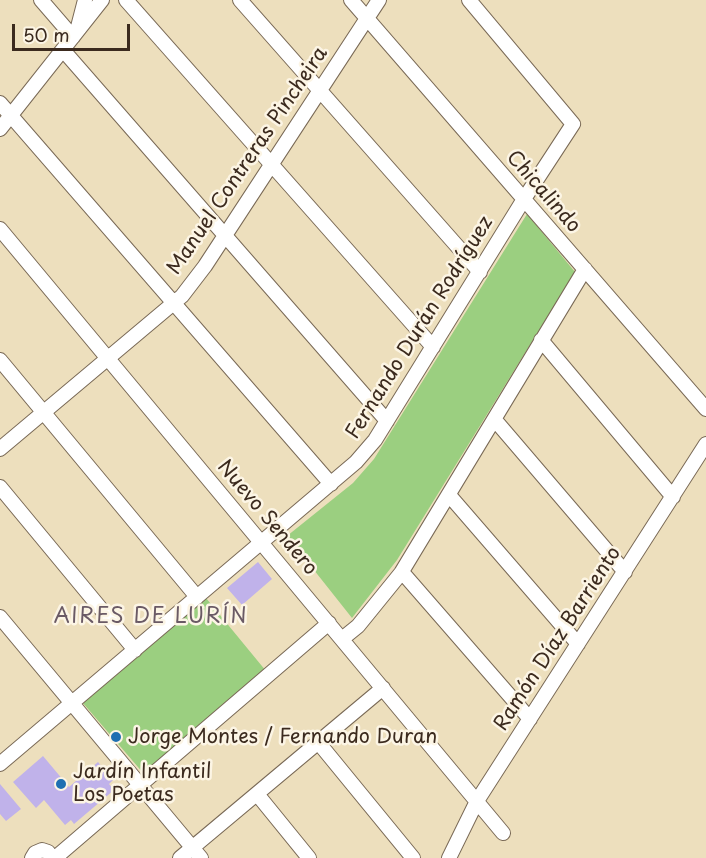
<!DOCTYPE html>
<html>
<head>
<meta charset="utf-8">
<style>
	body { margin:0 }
	#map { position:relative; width:706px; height:858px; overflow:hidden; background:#eddfbd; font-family:"Playpen Sans",sans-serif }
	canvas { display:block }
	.scale { position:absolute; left:12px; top:24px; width:118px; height:27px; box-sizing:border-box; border:3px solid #3b2a1e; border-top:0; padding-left:8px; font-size:18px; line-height:21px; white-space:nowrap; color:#3b2a1e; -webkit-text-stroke:4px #fcf5e5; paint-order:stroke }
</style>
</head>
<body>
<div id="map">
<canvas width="706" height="858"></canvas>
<div class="scale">50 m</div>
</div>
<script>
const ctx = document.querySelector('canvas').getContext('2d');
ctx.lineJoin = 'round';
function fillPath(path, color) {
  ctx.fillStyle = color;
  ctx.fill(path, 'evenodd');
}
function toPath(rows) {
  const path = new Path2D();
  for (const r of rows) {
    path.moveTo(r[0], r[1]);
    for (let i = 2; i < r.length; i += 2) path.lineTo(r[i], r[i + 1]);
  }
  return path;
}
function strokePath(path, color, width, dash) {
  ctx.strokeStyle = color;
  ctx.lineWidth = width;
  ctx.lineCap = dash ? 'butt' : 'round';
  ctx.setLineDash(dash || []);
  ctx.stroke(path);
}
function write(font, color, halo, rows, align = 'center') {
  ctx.font = font + ' "Playpen Sans",sans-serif';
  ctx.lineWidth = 5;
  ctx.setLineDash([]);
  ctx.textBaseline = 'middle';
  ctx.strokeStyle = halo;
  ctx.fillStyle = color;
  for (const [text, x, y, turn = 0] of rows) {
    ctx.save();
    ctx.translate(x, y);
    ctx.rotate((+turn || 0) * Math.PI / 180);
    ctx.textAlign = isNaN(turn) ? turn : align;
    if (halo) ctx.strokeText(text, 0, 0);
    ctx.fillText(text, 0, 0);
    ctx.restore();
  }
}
fillPath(toPath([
	[527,214,575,272,397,560,352,618,287,536,353,483,374,459],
	[206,598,266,671,144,774,82,702]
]), '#9bcf80');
fillPath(toPath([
	[258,562,272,579,242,605,227,588],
	[43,756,69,787,98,762,113,780,109,784,114,790,74,824,71,820,65,825,44,800,36,808,13,782],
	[0,784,21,809,6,821,0,814]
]), '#c0b2ea');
const minor = toPath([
	[41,0,73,37],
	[126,0,433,347],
	[240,0,480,272],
	[351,0,706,409],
	[78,27,85,0],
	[63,50,387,421],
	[0,103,331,484],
	[0,129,102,0],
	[0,229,503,833],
	[541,340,673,497],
	[0,360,197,597],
	[495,420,625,572],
	[0,449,182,296,205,266,379,0],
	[0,487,135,650],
	[449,495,578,644],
	[402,572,530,719],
	[0,617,201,858],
	[342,639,358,626,401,573,585,269],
	[318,742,413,858],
	[0,764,356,462,375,440,524,199,573,124,469,0],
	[257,794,309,858],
	[32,858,35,853,42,850,48,852,52,858],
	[55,858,329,623],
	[180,858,383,688],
	[449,858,477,801,706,444]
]);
strokePath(minor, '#796956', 16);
strokePath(minor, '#fff', 14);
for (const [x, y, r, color] of [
	[116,737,6,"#1f6fb2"],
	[61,784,6,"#1f6fb2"]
]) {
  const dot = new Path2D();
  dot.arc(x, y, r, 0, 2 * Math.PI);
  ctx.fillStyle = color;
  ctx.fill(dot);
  strokePath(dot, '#fcf5e5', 2);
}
write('20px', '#3b2a1e', '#fcf5e5', [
	["Manuel Contreras Pincheira",248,161,-56],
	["Chicalindo",543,192,49],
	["Fernando Durán Rodríguez",420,328,-58],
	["Nuevo Sendero",267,518,50],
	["Ramón Díaz Barriento",558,639,-57]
]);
write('20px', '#3b2a1e', '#fcf5e5', [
	["Jorge Montes / Fernando Duran",128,737],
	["Jardín Infantil",73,772],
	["Los Poetas",73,795]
], 'left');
ctx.letterSpacing = '1.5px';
write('21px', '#6a5a65', '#fcf5e5', [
	["AIRES DE LURÍN",151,617]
]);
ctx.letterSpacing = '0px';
</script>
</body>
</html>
